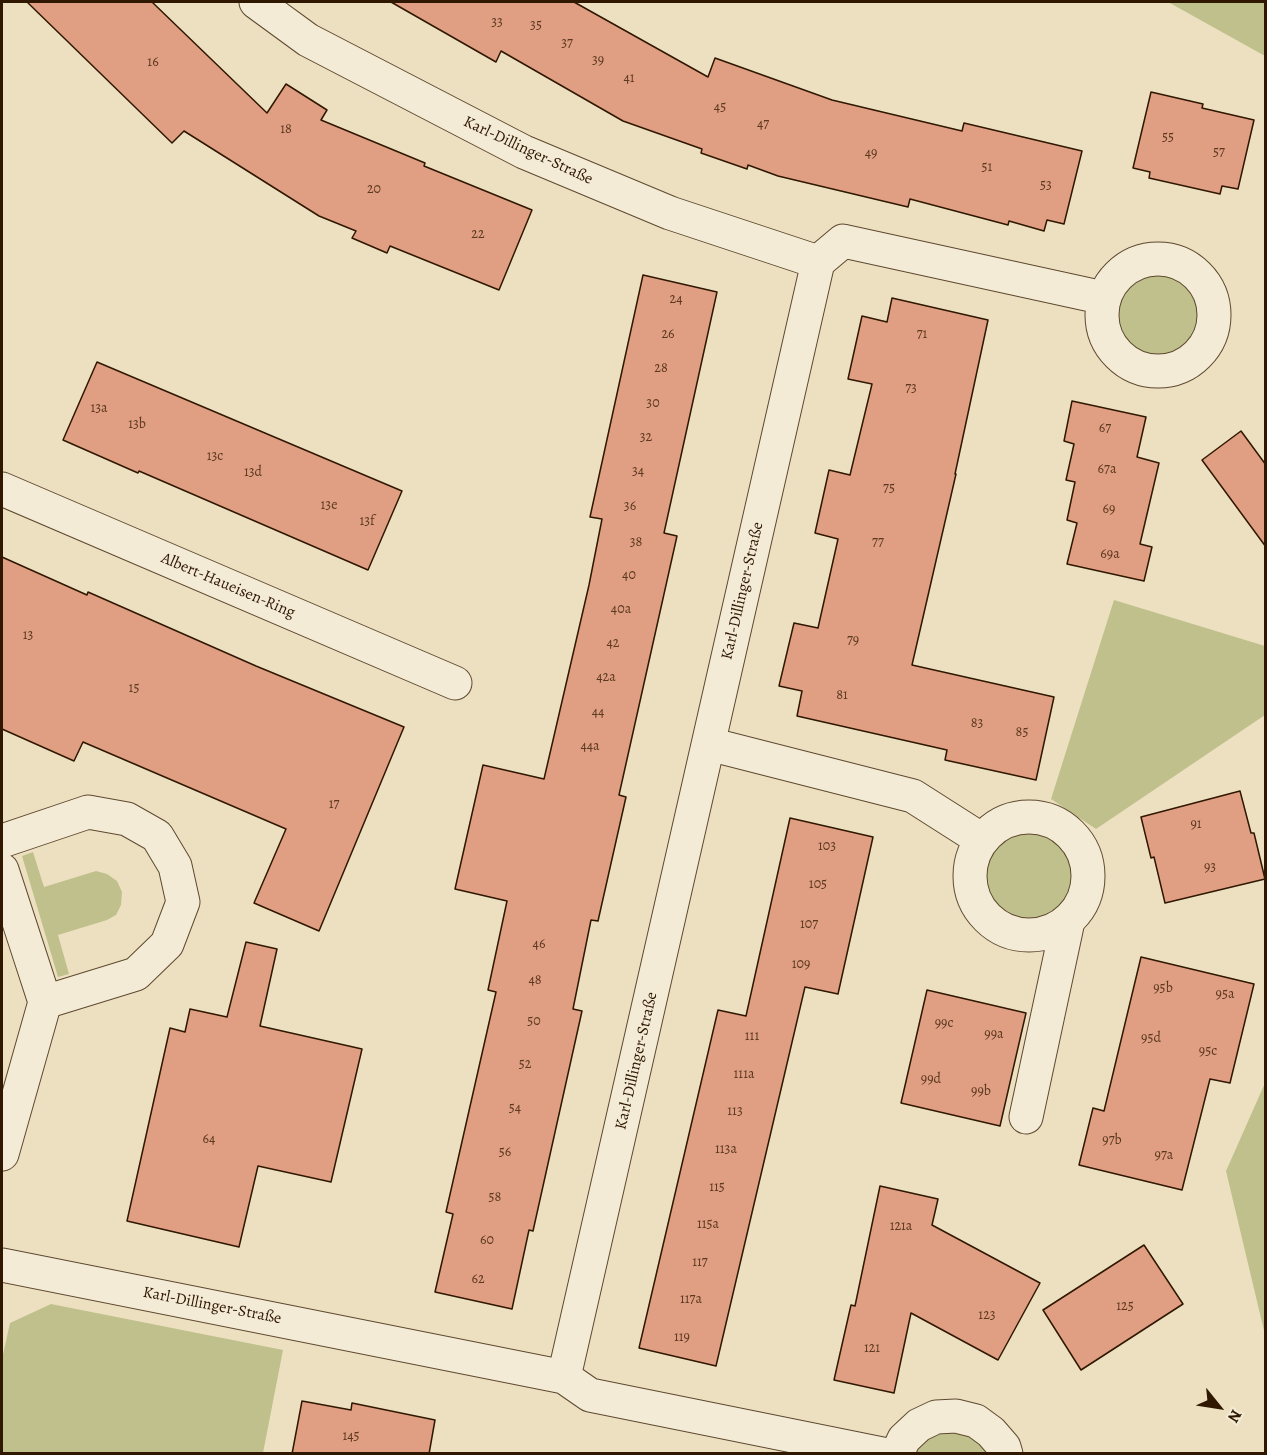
<!DOCTYPE html>
<html>
<head>
<meta charset="utf-8">
<style>
	body { margin:0 }
	#map { position:relative; width:1267px; height:1455px; overflow:hidden; background:#ede0c0; font-family:Alegreya,serif }
	canvas { display:block }
	.frame { position:absolute; inset:0; border:3px solid #2f1700; pointer-events:none }
	.north { position:absolute; left:1189px; top:1377px; width:60px; height:60px; -webkit-text-stroke:4px #f3ebd6; paint-order:stroke; rotate:120deg; font-size:16px; font-weight:700; line-height:24px; text-align:center; color:#2f1700 }
	.north::after { content:''; display:block; margin:auto; width:21px; height:27px; background:#2f1700; clip-path:polygon(50% 0,100% 100%,50% 72%,0 100%) }
</style>
</head>
<body>
<div id="map">
<canvas width="1267" height="1455"></canvas>
<div class="frame"></div>
<div class="north">N</div>
</div>
<script>
const ctx = document.querySelector('canvas').getContext('2d');
ctx.lineJoin = 'round';
function fillPath(path, color) {
  ctx.fillStyle = color;
  ctx.fill(path, 'evenodd');
}
function toPath(rows) {
  const path = new Path2D();
  for (const r of rows) {
    if (r.length === 3) {
      path.moveTo(r[0] + r[2], r[1]);
      path.arc(r[0], r[1], r[2], 0, 2 * Math.PI);
      continue;
    }
    path.moveTo(r[0], r[1]);
    for (let i = 2; i < r.length; i += 2) path.lineTo(r[i], r[i + 1]);
  }
  return path;
}
function strokePath(path, color, width, dash) {
  ctx.strokeStyle = color;
  ctx.lineWidth = width;
  ctx.lineCap = dash ? 'butt' : 'round';
  ctx.setLineDash(dash || []);
  ctx.stroke(path);
}
function write(font, color, halo, rows, align = 'center') {
  ctx.font = font + ' Alegreya,serif';
  ctx.lineWidth = 4.5;
  ctx.setLineDash([]);
  ctx.textBaseline = 'middle';
  ctx.strokeStyle = halo;
  ctx.fillStyle = color;
  for (const [text, x, y, turn = 0] of rows) {
    ctx.save();
    ctx.translate(x, y);
    ctx.rotate((+turn || 0) * Math.PI / 180);
    ctx.textAlign = isNaN(turn) ? turn : align;
    if (halo) ctx.strokeText(text, 0, 0);
    ctx.fillText(text, 0, 0);
    ctx.restore();
  }
}
fillPath(toPath([
	[1168,2,1265,2,1265,56],
	[1158,315,56],
	[1114,600,1265,646,1265,715,1096,829,1051,799],
	[1029,876,59],
	[33,852,44,887,96,871,107,874,117,881,122,892,121,905,116,915,107,920,58,935,69,974,58,977,22,856],
	[1265,1083,1265,1335,1226,1171],
	[51,1304,283,1350,263,1453,2,1453,2,1359,10,1323],
	[936,1417,1006,1454,897,1454]
]), '#c0c08d');
const building = toPath([
	[27,2,152,2,267,113,286,84,327,110,321,120,425,163,424,166,532,210,499,290,390,246,387,253,352,238,356,231,319,216,184,131,172,143,27,2],
	[391,2,574,2,708,77,715,58,832,100,962,131,964,123,1082,151,1064,224,1047,220,1044,231,1009,221,1008,225,910,199,908,207,778,176,748,165,747,169,701,153,702,149,623,121,501,51,496,62,391,2],
	[1151,92,1203,104,1202,108,1254,120,1238,189,1222,186,1220,194,1149,178,1150,172,1133,168,1151,92],
	[643,275,717,292,664,533,677,536,619,795,626,797,598,921,591,920,573,1009,582,1011,533,1231,529,1230,512,1309,435,1292,453,1214,446,1212,496,992,488,990,507,901,455,889,483,765,544,779,589,585,602,519,590,517,643,275],
	[892,298,988,320,955,474,956,474,912,665,1054,697,1036,780,945,760,947,750,797,716,802,691,779,686,794,623,818,628,838,539,815,533,829,470,850,475,872,384,848,379,862,316,887,322,892,298],
	[97,362,402,491,368,570,139,471,138,473,63,440,97,362],
	[1072,401,1146,417,1137,457,1159,463,1140,544,1152,547,1144,581,1067,564,1077,523,1067,520,1075,482,1066,480,1074,444,1064,441,1072,401],
	[1241,431,1266,465,1266,547,1202,460,1241,431],
	[2,557,87,595,88,592,256,666,404,727,319,931,254,903,286,829,83,742,74,761,2,729,2,557],
	[1240,791,1251,833,1254,833,1265,879,1165,903,1154,857,1151,858,1141,817,1240,791],
	[790,818,873,837,838,994,805,987,716,1366,639,1348,718,1010,746,1016,790,818],
	[246,942,277,949,260,1026,362,1049,331,1182,258,1166,239,1247,127,1221,170,1028,185,1032,190,1009,227,1017,246,942],
	[1141,957,1254,984,1230,1083,1210,1079,1182,1190,1079,1165,1093,1108,1104,1111,1141,957],
	[927,990,1026,1013,1000,1126,901,1103,927,990],
	[880,1186,938,1199,932,1225,1040,1283,998,1360,911,1313,894,1393,834,1380,851,1305,855,1306,880,1186],
	[1144,1245,1183,1304,1081,1370,1043,1310,1144,1245],
	[302,1401,351,1410,352,1403,435,1420,429,1454,292,1454,302,1401]
]);
fillPath(building, '#e09e82');
strokePath(building, '#2f1700', 1.5);
const minor = toPath([
	[1158,315,56],
	[818,262,843,241,1104,298],
	[2,489,455,683],
	[709,744,913,796,982,840],
	[1029,876,59],
	[2,841,88,812,127,819,157,836,175,866,183,902,167,944,136,974,45,1002],
	[2,870,45,1002,2,1154],
	[1026,1117,1068,921],
	[2,1265,564,1377,818,262,670,213,524,152,308,40,256,2],
	[564,1377,590,1395,882,1454],
	[897,1454,904,1439,919,1425,936,1417,956,1416,976,1421,991,1432,1004,1447,1006,1454]
]);
strokePath(minor, '#5e4930', 35);
strokePath(minor, '#f3ebd6', 33);
write('14px', '#5b3920', null, [
	["33",497,23],
	["35",536,26],
	["37",567,44],
	["39",598,61],
	["16",153,63],
	["41",629,79],
	["45",720,108],
	["47",763,125],
	["18",286,130],
	["55",1168,138],
	["57",1219,153],
	["49",871,154],
	["51",987,168],
	["53",1046,186],
	["20",374,190],
	["22",478,235],
	["24",676,300],
	["26",668,335],
	["71",922,335],
	["28",661,369],
	["73",911,389],
	["30",653,404],
	["13a",99,409],
	["13b",137,425],
	["67",1105,429],
	["32",646,438],
	["13c",215,457],
	["67a",1107,470],
	["34",638,472],
	["13d",253,473],
	["75",889,489],
	["13e",329,506],
	["36",630,507],
	["69",1109,510],
	["13f",367,522],
	["38",636,543],
	["77",878,543],
	["69a",1110,555],
	["40",629,576],
	["40a",621,610],
	["13",28,636],
	["79",853,641],
	["42",613,644],
	["42a",606,678],
	["15",134,689],
	["81",842,696],
	["44",598,713],
	["83",977,724],
	["85",1022,733],
	["44a",590,747],
	["17",334,805],
	["91",1196,825],
	["103",827,847],
	["93",1210,868],
	["105",818,885],
	["107",809,925],
	["46",539,945],
	["109",801,965],
	["48",535,981],
	["95b",1163,989],
	["95a",1225,995],
	["50",534,1022],
	["99c",944,1024],
	["99a",994,1035],
	["111",752,1037],
	["95d",1151,1039],
	["95c",1208,1052],
	["52",525,1065],
	["111a",744,1075],
	["99d",931,1080],
	["99b",981,1092],
	["54",515,1109],
	["113",735,1112],
	["64",209,1140],
	["97b",1112,1141],
	["113a",726,1150],
	["56",505,1153],
	["97a",1164,1156],
	["115",717,1188],
	["58",495,1198],
	["115a",708,1225],
	["121a",901,1227],
	["60",487,1241],
	["117",700,1263],
	["62",478,1280],
	["117a",691,1300],
	["125",1125,1307],
	["123",987,1316],
	["119",682,1338],
	["121",872,1349],
	["145",351,1437]
]);
write('16px', '#2f1700', '#f3ebd6', [
	["Karl-Dillinger-Straße",528,151,25],
	["Albert-Haueisen-Ring",228,586,23],
	["Karl-Dillinger-Straße",743,591,-77],
	["Karl-Dillinger-Straße",637,1061,-77],
	["Karl-Dillinger-Straße",212,1306,11]
]);
</script>
</body>
</html>
